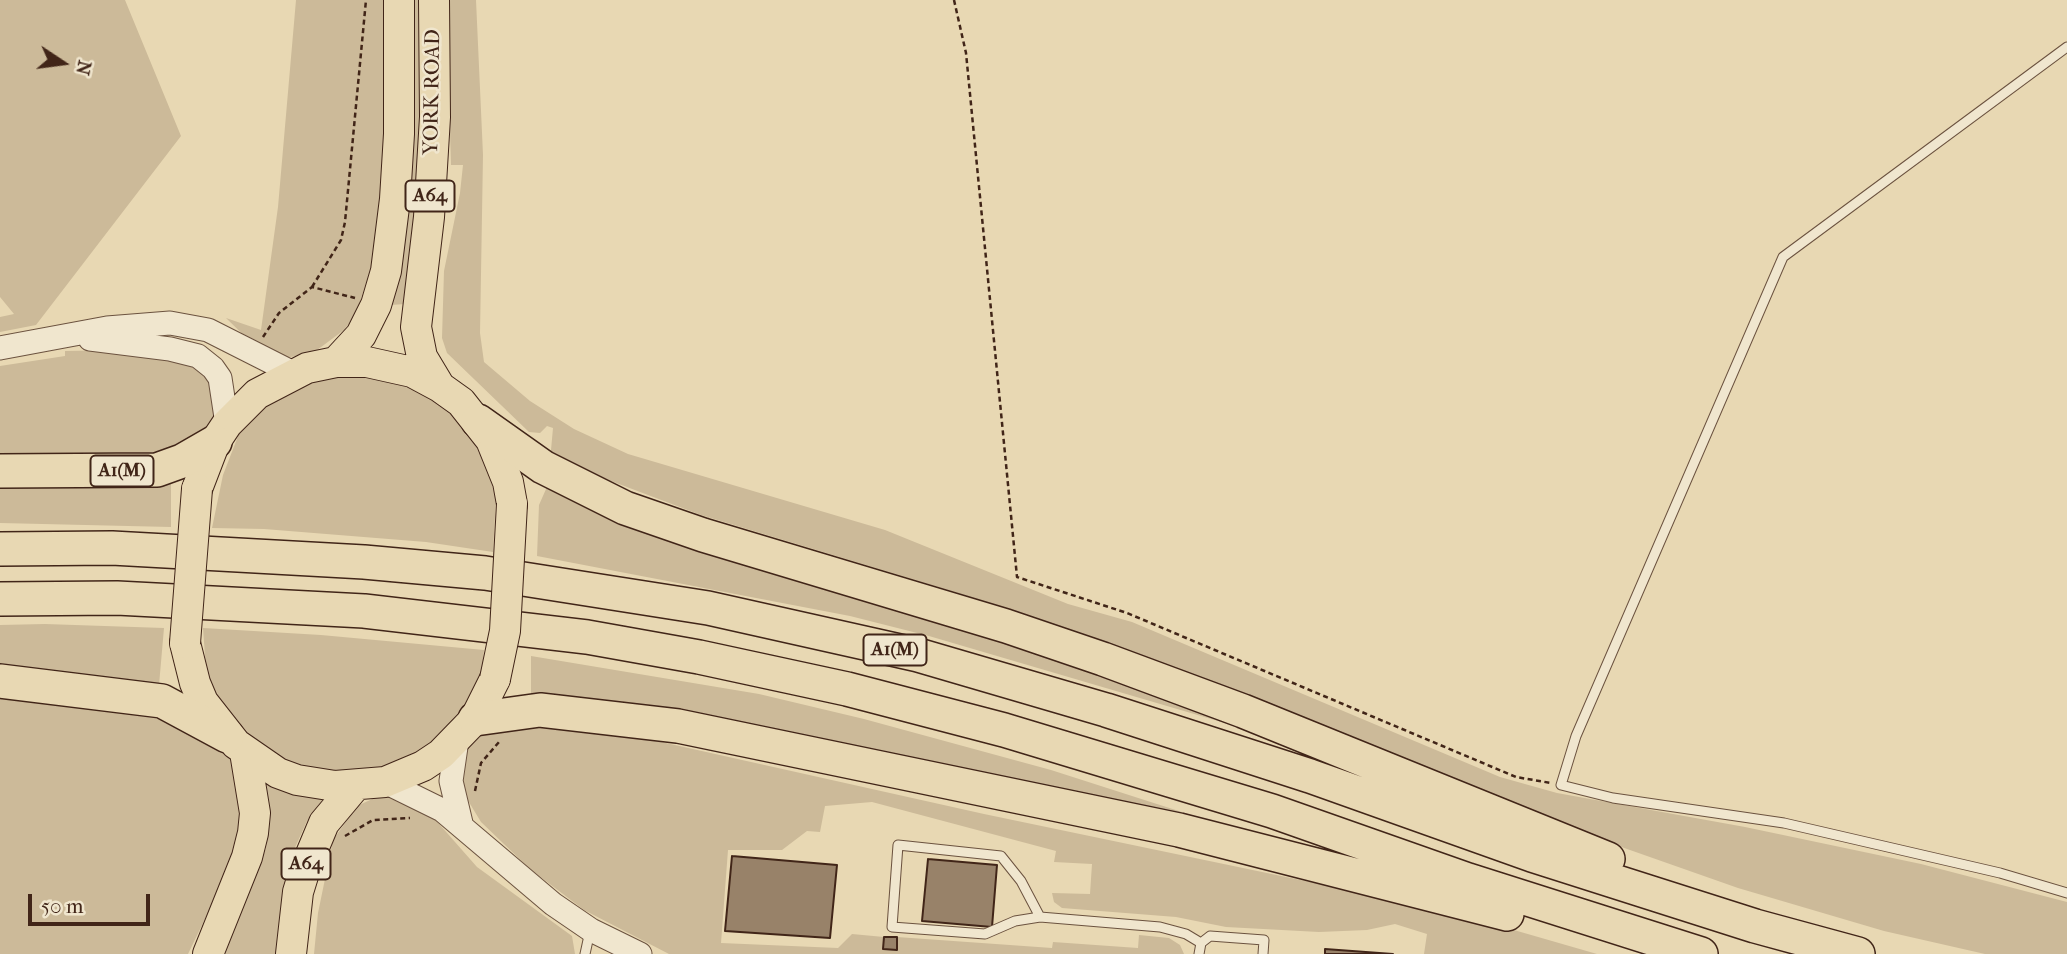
<!DOCTYPE html>
<html>
<head>
<meta charset="utf-8">
<style>
	body { margin:0 }
	#map { position:relative; width:2067px; height:954px; overflow:hidden; background:#e8d8b3; font-family:"IM FELL French Canon",serif }
	canvas { display:block }
	.north { position:absolute; left:28px; top:28px; width:70px; height:70px; -webkit-text-stroke:5px #f0e6ce; paint-order:stroke; rotate:103deg; font-size:19px; font-weight:700; line-height:28px; text-align:center; color:#412518 }
	.north::after { content:''; display:block; margin:auto; width:24px; height:32px; background:#412518; clip-path:polygon(50% 0,100% 100%,50% 72%,0 100%) }
	.scale { position:absolute; left:28px; top:894px; width:122px; height:32px; box-sizing:border-box; border:4px solid #412518; border-top:0; padding-left:9px; font-size:21px; line-height:24px; white-space:nowrap; color:#412518; -webkit-text-stroke:5px #f0e6ce; paint-order:stroke }
</style>
</head>
<body>
<div id="map">
<canvas width="2067" height="954"></canvas>
<div class="north">N</div>
<div class="scale">50 m</div>
</div>
<script>
const ctx = document.querySelector('canvas').getContext('2d');
ctx.lineJoin = 'round';
function fillPath(path, color) {
  ctx.fillStyle = color;
  ctx.fill(path, 'evenodd');
}
function toPath(rows) {
  const path = new Path2D();
  for (const r of rows) {
    path.moveTo(r[0], r[1]);
    for (let i = 2; i < r.length; i += 2) path.lineTo(r[i], r[i + 1]);
  }
  return path;
}
function strokePath(path, color, width, dash) {
  ctx.strokeStyle = color;
  ctx.lineWidth = width;
  ctx.lineCap = dash ? 'butt' : 'round';
  ctx.setLineDash(dash || []);
  ctx.stroke(path);
}
function write(font, color, halo, rows, align = 'center') {
  ctx.font = font + ' "IM FELL French Canon",serif';
  ctx.lineWidth = 5;
  ctx.setLineDash([]);
  ctx.textBaseline = 'middle';
  ctx.strokeStyle = halo;
  ctx.fillStyle = color;
  for (const [text, x, y, turn = 0] of rows) {
    ctx.save();
    ctx.translate(x, y);
    ctx.rotate((+turn || 0) * Math.PI / 180);
    ctx.textAlign = isNaN(turn) ? turn : align;
    if (halo) ctx.strokeText(text, 0, 0);
    ctx.fillText(text, 0, 0);
    ctx.restore();
  }
}
fillPath(toPath([
	[0,0,125,0,181,136,36,325,0,332,0,317,14,314,0,297],
	[296,0,385,0,387,156,374,258,356,314,344,330,313,353,279,359,260,351,226,318,261,330,278,207],
	[410,0,423,0,419,182,406,304,390,305],
	[446,0,476,0,483,155,480,333,484,362,530,401,574,429,628,454,885,530,1068,604,1132,622,1500,777,1557,793,1745,827,1921,864,2067,902,2067,954,1985,954,1884,931,1738,888,1539,818,1117,646,955,592,701,515,611,481,608,492,550,461,553,428,547,426,540,433,529,432,447,353,442,338,444,271,460,193,463,165,451,165],
	[122,350,159,353,210,372,218,410,201,435,150,457,0,455,0,366,65,356,65,351],
	[343,374,397,382,425,394,449,411,468,432,483,455,496,498,493,552,426,542,264,529,212,528,223,475,240,431,271,399,314,380],
	[550,480,963,620,1383,779,1235,726,929,636,850,616,537,556,539,505],
	[0,483,171,483,171,527,0,523],
	[45,624,164,628,159,685,0,676,0,625],
	[203,628,321,635,484,650,482,670,471,697,455,721,435,742,411,758,382,770,354,774,297,766,272,756,251,740,214,693,206,670],
	[531,656,759,694,864,719,1051,770,1347,865,531,697],
	[0,699,149,710,217,741,232,761,245,809,233,861,188,954,0,954],
	[497,726,551,727,648,739,984,814,1406,902,1439,915,1500,926,1597,954,1424,954,1427,934,1395,924,1367,930,1319,932,1226,927,1176,917,1062,908,1054,902,1052,893,1090,894,1092,864,1054,862,1056,851,872,802,825,806,820,832,807,831,782,850,728,850,721,943,838,948,852,934,884,937,883,949,896,950,897,937,1052,948,1053,942,1138,948,1139,935,1169,938,1180,945,1184,954,669,954,584,910,530,869,481,822,461,789,466,750,478,738],
	[266,781,298,795,323,799,307,821,293,852,278,954,224,954,266,848,269,817],
	[379,796,391,796,433,817,477,867,572,936,575,954,314,954,318,913,333,840,357,806]
]), '#ccba99');
const building = toPath([
	[732,856,837,865,830,938,725,931,732,856],
	[928,859,997,865,992,927,922,921,928,859],
	[884,937,897,937,897,950,883,949,884,937],
	[1325,949,1393,954,1325,954,1325,949]
]);
fillPath(building, '#988269');
strokePath(building, '#412518', 2);
const service = toPath([
	[2067,47,1783,257,1576,736,1561,785,1613,798,1784,823,2000,873,2067,893],
	[1040,917,1021,881,1001,856,898,845,892,927,985,934,1015,921,1040,917,1160,927,1186,934,1201,943],
	[585,954,590,931],
	[1199,954,1201,943,1210,936,1264,940,1263,954]
]);
const tertiary = toPath([
	[90,339,170,349,198,356,213,368,220,378,227,424],
	[0,348,107,328,170,323,208,330,293,373],
	[457,740,451,781,461,823],
	[385,782,442,810,553,904,591,930,640,954]
]);
const trunk = toPath([
	[434,0,435,117,429,217,416,327,422,357,440,387],
	[336,362,361,335,376,305,386,271,395,199,399,134,399,0],
	[197,489,215,442,227,424,257,394,307,368,336,362,367,362,412,372,440,387,461,402,491,440,508,482,512,504],
	[185,643,195,683,203,702,236,744,278,773,297,780,335,786,385,782,423,766,441,754,475,719,495,679],
	[208,954,247,857,253,833,255,813,245,752],
	[291,954,298,892,306,866,324,823,355,786]
]);
const motorway = toPath([
	[478,421,543,467,625,508,703,535,1006,626,1103,659,1243,711,1608,859],
	[0,471,157,470,182,461,215,442],
	[0,549,112,548,364,562,485,573,708,608,918,655,1106,710,1310,776,1532,855,1755,926,1858,954],
	[0,599,117,598,364,611,587,637,699,657,847,689,1004,730,1272,811,1468,880,1701,954],
	[0,681,162,701,227,736],
	[475,719,540,710,678,726,1179,830,1507,914]
]);
strokePath(service, '#6b523f', 11);
strokePath(tertiary, '#6b523f', 25);
strokePath(trunk, '#412518', 32);
strokePath(motorway, '#412518', 36);
strokePath(toPath([
	[954,0,966,53,1017,577,1127,613,1516,777,1551,783],
	[312,287,341,240,345,222,366,0],
	[263,337,279,313,312,287,355,298],
	[475,791,481,763,499,742],
	[345,836,373,820,410,818]
]), '#412518', 2.5, [5, 3.5]);
strokePath(service, '#f0e6ce', 9);
strokePath(tertiary, '#f0e6ce', 23);
strokePath(trunk, '#e8d8b3', 30);
strokePath(motorway, '#e8d8b3', 33);
const trunkBridge = toPath([
	[185,643,197,489],
	[495,679,505,631,512,504]
]);
strokePath(trunkBridge, '#412518', 32, []);
strokePath(trunkBridge, '#e8d8b3', 30);
for (const [x, y, w] of [
	[430,196,49],
	[122,471,63],
	[895,650,63],
	[306,864,49]
]) {
  const box = new Path2D();
  box.roundRect(x - w / 2, y - 15.5, w, 31, 5);
  ctx.fillStyle = '#f0e6ce';
  ctx.fill(box);
  strokePath(box, '#412518', 2);
}
write('bold 19px', '#412518', null, [
	["A64",430,196],
	["A1(M)",122,471],
	["A1(M)",895,650],
	["A64",306,864]
]);
write('21px', '#412518', '#f0e6ce', [
	["YORK ROAD",433,92,-89]
]);
</script>
</body>
</html>
